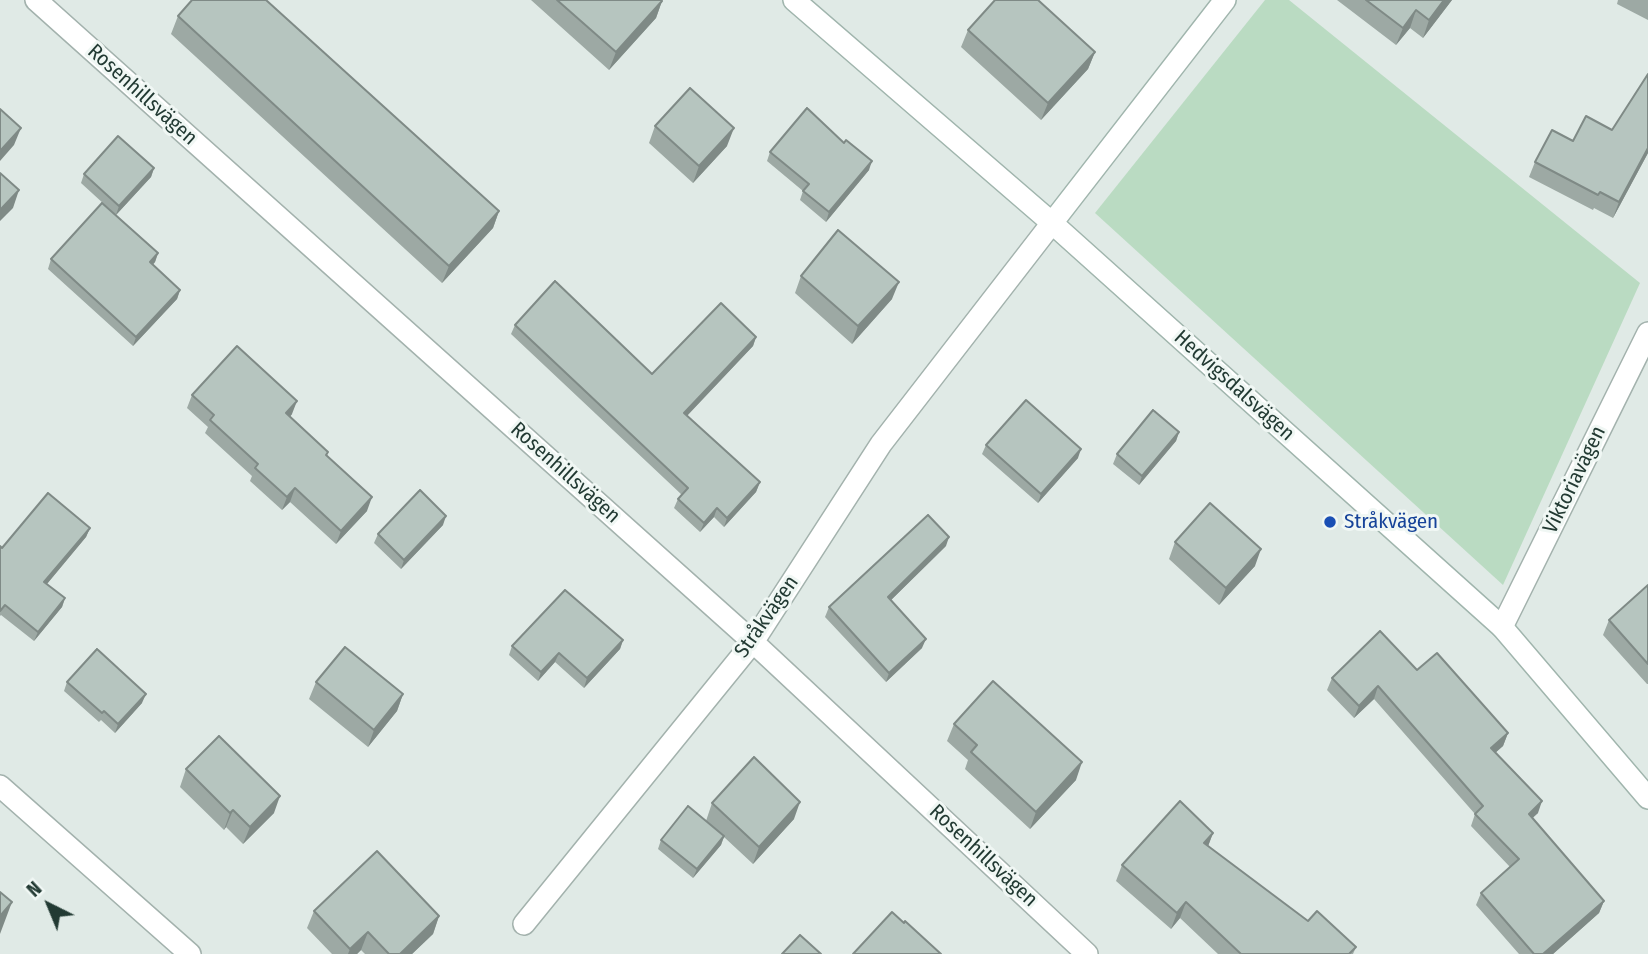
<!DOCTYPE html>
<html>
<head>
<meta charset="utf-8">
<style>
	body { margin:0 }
	#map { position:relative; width:1648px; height:954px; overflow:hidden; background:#e0eae6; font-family:"Fira Sans Condensed",sans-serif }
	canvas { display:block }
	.north { position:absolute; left:14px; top:870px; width:70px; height:70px; -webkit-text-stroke:5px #f0f7f4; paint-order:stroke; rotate:317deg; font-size:19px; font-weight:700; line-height:28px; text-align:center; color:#223a33 }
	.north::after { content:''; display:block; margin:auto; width:24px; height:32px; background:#223a33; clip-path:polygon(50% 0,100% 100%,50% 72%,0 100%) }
</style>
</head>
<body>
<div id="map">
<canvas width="1648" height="954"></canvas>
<div class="north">N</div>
</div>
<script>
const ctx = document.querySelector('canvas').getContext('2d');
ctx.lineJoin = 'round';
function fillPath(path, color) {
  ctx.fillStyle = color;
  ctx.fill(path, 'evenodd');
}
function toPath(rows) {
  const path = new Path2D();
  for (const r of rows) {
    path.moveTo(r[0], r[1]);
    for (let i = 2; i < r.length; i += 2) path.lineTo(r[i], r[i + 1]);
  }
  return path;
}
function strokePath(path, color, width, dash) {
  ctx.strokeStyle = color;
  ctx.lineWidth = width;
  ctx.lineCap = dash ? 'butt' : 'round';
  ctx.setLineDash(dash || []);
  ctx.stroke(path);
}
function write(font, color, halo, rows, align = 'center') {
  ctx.font = font + ' "Fira Sans Condensed",sans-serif';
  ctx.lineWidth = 6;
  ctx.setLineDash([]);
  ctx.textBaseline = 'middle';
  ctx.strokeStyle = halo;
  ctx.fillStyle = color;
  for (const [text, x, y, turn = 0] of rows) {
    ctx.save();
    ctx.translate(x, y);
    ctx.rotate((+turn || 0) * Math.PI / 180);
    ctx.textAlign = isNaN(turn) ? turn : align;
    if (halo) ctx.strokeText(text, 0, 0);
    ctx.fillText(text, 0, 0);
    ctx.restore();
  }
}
fillPath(toPath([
	[1265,0,1289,0,1640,283,1503,585,1095,213]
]), '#badbc2');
const street = toPath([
	[36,0,753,642,1087,954],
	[1502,627,1648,333],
	[0,786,190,954],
	[524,924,753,642,881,444,1052,223]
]);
const secondary = toPath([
	[794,0,1052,223,1502,627,1648,798],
	[1052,223,1225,0]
]);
strokePath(street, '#a3b2ad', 24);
strokePath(secondary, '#a0b5ad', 24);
strokePath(street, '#fff', 21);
strokePath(secondary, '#fff', 21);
fillPath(toPath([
	[531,0,661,0,662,1,656,18,609,70],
	[1337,0,1452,0,1423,38,1410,28,1396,45],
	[1618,0,1648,0,1648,20,1617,4],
	[178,16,499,211,493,228,442,283,171,34],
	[968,30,1095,52,1088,69,1041,120,961,47],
	[655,126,727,146,693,183,649,143],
	[770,152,869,170,826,222,800,200,803,191,767,161],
	[1648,153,1613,218,1594,208,1593,210,1529,177,1535,162],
	[154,168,151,177,116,215,81,183,84,174],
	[158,253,155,262,153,265,180,290,177,299,133,346,48,269,51,259],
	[801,276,892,299,852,344,795,293],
	[515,325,652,374,756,337,753,346,687,416,760,482,756,492,724,527,714,517,700,532,674,508,678,499,682,495,511,334],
	[192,395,292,414,290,417,328,452,327,456,367,511,336,544,290,502,282,510,250,481,252,476,205,433,208,427,187,408],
	[1179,432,1176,441,1139,485,1113,464,1117,454],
	[986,445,1078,458,1038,503,982,454],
	[443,525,401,569,374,543,378,534],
	[90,528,86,537,47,584,65,598,62,607,34,641,1,615,0,616,0,546,2,548],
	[1175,542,1255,566,1219,605,1169,559],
	[946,546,891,600,922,648,886,682,825,617,829,607],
	[1648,585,1648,684,1647,684,1603,635,1609,620],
	[623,640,620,649,584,688,555,662,538,681,509,655,512,646],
	[1417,670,1508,733,1503,746,1495,753,1538,813,1532,818,1604,901,1599,913,1553,954,1519,954,1476,905,1481,893,1510,867,1471,826,1475,814,1374,699,1354,718,1327,690,1332,678],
	[67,682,142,703,115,733,101,720,99,722,64,691],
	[316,682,403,694,397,711,368,747,309,699],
	[954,724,1076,780,1030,829,965,769,968,760,947,741],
	[186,769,274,813,243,844,226,827,224,830,180,787],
	[712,803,794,819,753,864,724,837,721,845,693,878,658,849,661,840,706,821],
	[1213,833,1208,846,1308,921,1356,947,1353,954,1218,954,1180,918,1171,929,1116,881,1122,865],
	[314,911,439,916,433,934,412,954,365,954,361,950,357,954,332,954,307,928]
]), '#9da9a4');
fillPath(toPath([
	[1444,0,1452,0,1423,38,1429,20],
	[662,1,656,18,609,70,616,52],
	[1416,10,1410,28,1396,45,1403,28],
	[1095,52,1088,69,1041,120,1048,103],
	[21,128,14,145,0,161,0,151],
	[734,128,727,146,693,183,699,166],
	[1648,148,1648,153,1613,218,1619,202],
	[872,161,869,170,826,222,829,212],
	[154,168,151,177,116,215,119,206],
	[19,190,13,208,0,221,0,210],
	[499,211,493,228,442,283,449,266],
	[158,253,155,262,146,271,150,262],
	[899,282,892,299,852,344,858,326],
	[180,290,177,299,133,346,136,337],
	[756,337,753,346,681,422,684,413],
	[297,401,292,414,281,427,286,413],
	[1179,432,1176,441,1139,485,1142,476],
	[1081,449,1078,458,1038,503,1041,494],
	[760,482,756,492,724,527,727,518],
	[295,488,290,502,282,510,287,497],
	[372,497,367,511,336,544,341,531],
	[717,508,714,517,700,532,704,523],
	[446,516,443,525,401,569,404,560],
	[90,528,86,537,41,591,44,582],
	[949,537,946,546,885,606,888,597],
	[1261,549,1255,566,1219,605,1226,588],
	[65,598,62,607,34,641,38,632],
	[926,639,922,648,886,682,889,673],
	[623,640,620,649,584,688,587,678],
	[559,653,555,662,538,681,541,672],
	[1378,686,1374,699,1354,718,1359,706],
	[146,694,142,703,115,733,118,724],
	[403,694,397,711,368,747,374,730],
	[1508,733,1503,746,1486,761,1491,748],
	[1082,762,1076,780,1030,829,1036,812],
	[280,796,274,813,243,844,250,827],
	[1542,801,1538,813,1524,826,1529,814],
	[800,802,794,819,753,864,759,847],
	[233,810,226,827,224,830,230,813],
	[1213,833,1207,849,1204,843],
	[724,836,721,845,693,878,697,869],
	[1604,901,1599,913,1553,954,1543,954],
	[12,902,0,934,0,916],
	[1186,902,1180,918,1171,929,1177,913],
	[439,916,433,934,412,954,400,954],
	[368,932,361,950,357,954,348,954,350,949]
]), '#7f8a86');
const building = toPath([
	[192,0,266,0,499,211,449,266,178,16,192,0],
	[557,0,661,0,662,1,616,52,557,0],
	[995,0,1038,0,1095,52,1048,103,968,30,995,0],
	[1366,0,1444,0,1429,20,1416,10,1403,28,1366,0],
	[1648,74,1648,148,1619,202,1600,192,1598,195,1535,162,1552,130,1573,141,1586,116,1612,130,1648,74],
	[690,88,734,128,699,166,655,126,690,88],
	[807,108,844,143,846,140,872,161,829,212,803,191,809,184,770,152,807,108],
	[0,109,21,128,0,151,0,109],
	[118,136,154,168,119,206,84,174,118,136],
	[0,173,19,190,0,210,0,173],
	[102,203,158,253,150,262,180,290,136,337,51,259,102,203],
	[838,230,899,282,858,326,801,276,838,230],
	[555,281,652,374,721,303,756,337,684,413,760,482,727,518,717,508,704,523,678,499,688,488,515,325,555,281],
	[237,346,297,401,286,413,328,452,326,455,372,497,341,531,295,488,287,497,255,468,258,464,210,420,214,415,192,395,237,346],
	[1026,400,1081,449,1041,494,986,445,1026,400],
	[1153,410,1179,432,1142,476,1117,454,1153,410],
	[420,490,446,516,404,560,378,534,420,490],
	[48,493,90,528,44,582,65,598,38,632,5,605,0,611,0,546,2,548,48,493],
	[1210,503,1261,549,1226,588,1175,542,1210,503],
	[928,515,949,537,888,597,926,639,889,673,829,607,928,515],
	[1648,585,1648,664,1609,620,1648,585],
	[565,590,623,640,587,678,559,653,541,672,512,646,565,590],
	[1380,631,1417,670,1437,653,1508,733,1491,748,1542,801,1529,814,1604,901,1543,954,1534,954,1481,893,1519,859,1475,814,1483,806,1378,686,1359,706,1332,678,1380,631],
	[345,647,403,694,374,730,316,682,345,647],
	[97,649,146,694,118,724,104,711,102,713,67,682,97,649],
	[993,681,1082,762,1036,812,971,752,977,745,954,724,993,681],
	[219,736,280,796,250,827,233,810,230,813,186,769,219,736],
	[754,757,800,802,759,847,712,803,754,757],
	[1180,801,1213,833,1204,843,1308,921,1317,911,1356,947,1349,954,1241,954,1186,902,1177,913,1122,865,1180,801],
	[688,806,724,836,697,869,661,840,688,806],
	[377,851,439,916,400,954,389,954,368,932,350,949,314,911,377,851],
	[0,892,12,902,0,916,0,892],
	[892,912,904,923,905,921,941,954,853,954,892,912],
	[800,935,821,954,782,954,800,935]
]);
fillPath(building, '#b6c5bf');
strokePath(building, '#7f8a86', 2);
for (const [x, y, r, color] of [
	[1330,522,7,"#1a4fb4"]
]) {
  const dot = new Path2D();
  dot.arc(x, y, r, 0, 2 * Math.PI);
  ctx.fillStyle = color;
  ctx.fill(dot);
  strokePath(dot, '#f0f7f4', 2.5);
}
write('21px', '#223a33', '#f0f7f4', [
	["Rosenhillsvägen",142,95,42],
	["Hedvigsdalsvägen",1234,386,42],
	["Rosenhillsvägen",565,473,42],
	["Viktoriavägen",1575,480,-64],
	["Stråkvägen",767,617,-55],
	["Rosenhillsvägen",983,856,43]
]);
write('21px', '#164399', '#f0f7f4', [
	["Stråkvägen",1344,522]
], 'left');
</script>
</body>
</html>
